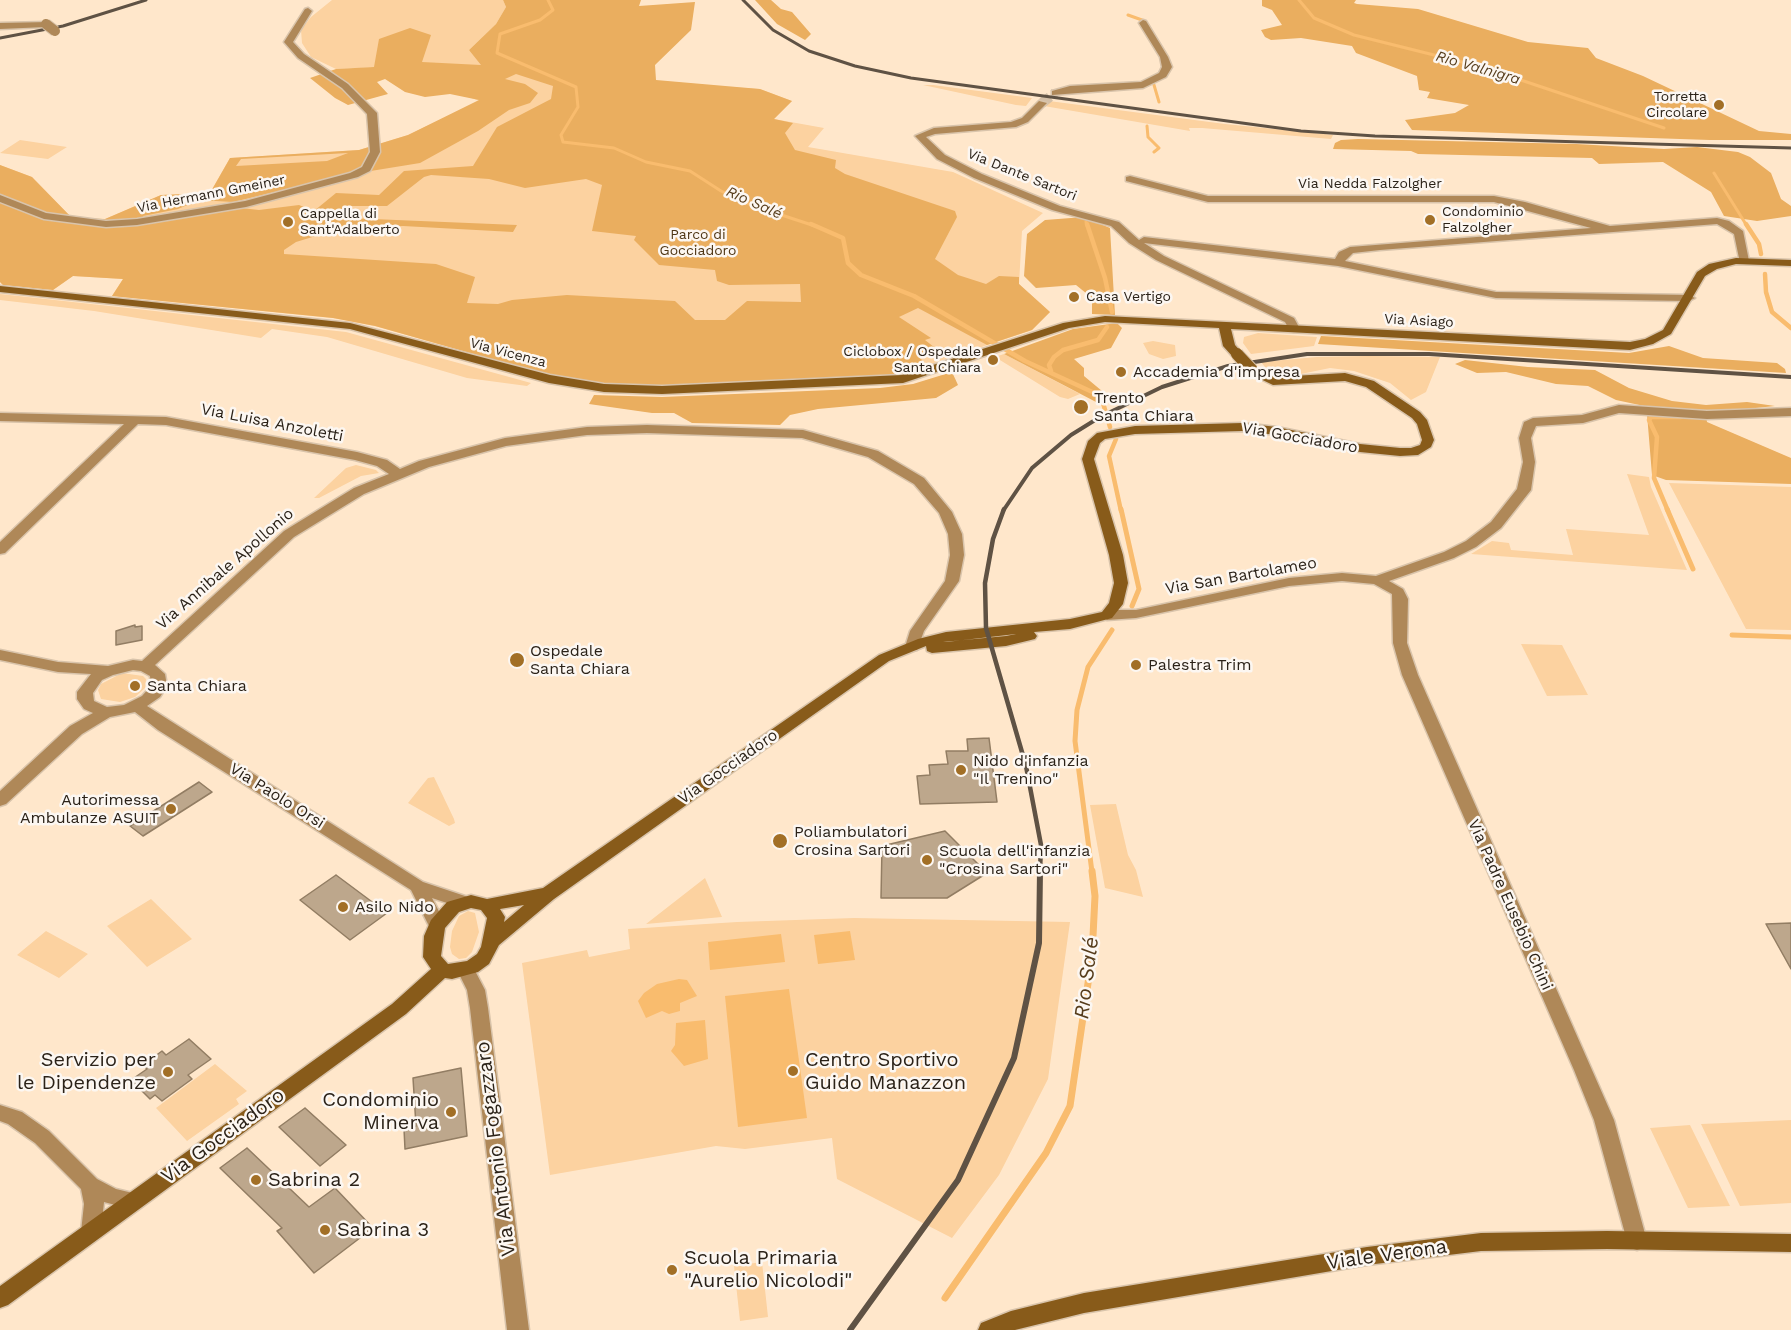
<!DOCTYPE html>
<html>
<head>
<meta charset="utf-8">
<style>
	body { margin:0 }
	canvas { display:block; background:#ffe7cb }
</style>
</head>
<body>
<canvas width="1791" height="1330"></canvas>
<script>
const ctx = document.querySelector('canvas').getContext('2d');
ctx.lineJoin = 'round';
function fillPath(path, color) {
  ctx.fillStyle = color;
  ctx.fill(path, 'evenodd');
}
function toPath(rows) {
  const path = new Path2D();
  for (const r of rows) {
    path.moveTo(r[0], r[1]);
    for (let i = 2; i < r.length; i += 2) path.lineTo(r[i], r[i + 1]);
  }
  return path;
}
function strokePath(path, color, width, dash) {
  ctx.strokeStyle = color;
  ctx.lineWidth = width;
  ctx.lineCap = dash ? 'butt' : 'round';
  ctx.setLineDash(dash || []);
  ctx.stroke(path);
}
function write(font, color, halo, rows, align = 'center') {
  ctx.font = font + ' "Work Sans",sans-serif';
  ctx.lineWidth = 5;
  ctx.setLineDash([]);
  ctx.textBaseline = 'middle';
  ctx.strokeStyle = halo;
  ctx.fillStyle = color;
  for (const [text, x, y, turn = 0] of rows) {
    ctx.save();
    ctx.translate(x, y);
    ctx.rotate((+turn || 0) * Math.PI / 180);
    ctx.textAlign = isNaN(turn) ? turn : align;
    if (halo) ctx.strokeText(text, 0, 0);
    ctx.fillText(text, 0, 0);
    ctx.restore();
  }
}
fillPath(toPath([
	[332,0,503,0,506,7,496,24,469,50,516,74,760,89,792,101,774,119,824,128,808,147,953,172,1043,213,1022,231,1019,284,1050,312,1032,330,928,365,931,369,537,372,375,326,333,318,112,296,123,279,73,276,53,290,3,285,0,282,0,165,32,177,72,218,105,219,161,195,210,193,230,158,359,150,408,135,480,101,383,67,336,69,311,57,302,43,301,30,311,17],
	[923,85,933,85,1032,98,1026,106,1016,105],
	[1049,101,1225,124,1333,135,1331,139,1202,128,1189,128,1190,131,1044,106],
	[20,140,67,147,48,159,0,153],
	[0,294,346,332,531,383,527,386,467,378,327,337,272,329,261,338,94,311,0,300],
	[1258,333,1317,337,1314,346,1251,354,1243,343,1244,337],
	[1153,341,1175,345,1176,356,1163,359,1149,354,1143,343],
	[1004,354,1080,394,1068,399,1060,397,995,357],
	[1317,357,1368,356,1440,357,1426,392,1411,400,1390,383,1354,371,1330,368,1296,375,1280,375,1269,372,1261,362],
	[356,465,376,470,379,473,361,476,319,498,314,498,346,468],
	[1627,474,1649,477,1651,487,1687,570,1471,554,1492,541,1509,543,1511,550,1573,555,1566,529,1649,535],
	[1669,483,1791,487,1791,630,1746,629],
	[1521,644,1562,645,1588,695,1547,696],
	[122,673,143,676,146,679,145,688,135,697,120,702,101,699,98,690,101,684],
	[434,777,454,819,455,823,449,826,408,803,428,778],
	[1116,804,1128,855,1136,870,1143,897,1105,888,1090,805],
	[705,878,722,917,646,924],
	[151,899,192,939,147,967,107,926],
	[468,911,475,913,479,932,472,952,466,958,459,959,452,954,450,947,452,931,459,916],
	[854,918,1070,922,1048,1079,999,1175,952,1238,837,1179,832,1138,745,1149,716,1146,550,1175,522,963,587,950,589,957,630,949,628,929,737,922],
	[46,931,88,954,59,978,17,955],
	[215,1064,247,1091,236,1099,239,1104,187,1141,156,1108],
	[1791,1120,1791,1203,1740,1206,1701,1124],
	[1690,1125,1730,1206,1688,1208,1650,1128],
	[762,1262,768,1317,740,1321,734,1266]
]), '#fcd2a0');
fillPath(toPath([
	[503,0,641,0,639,6,695,2,691,30,655,65,656,80,760,89,792,101,774,119,793,123,785,133,795,150,836,160,835,168,845,174,955,211,957,217,935,259,958,275,986,284,999,276,1019,277,1019,284,1050,312,1032,330,987,345,918,308,899,317,931,338,925,340,939,351,919,357,931,369,916,372,873,377,699,386,609,384,537,372,375,326,333,318,112,296,123,279,73,276,53,290,3,285,0,282,0,165,32,177,72,218,105,219,161,195,210,193,230,158,359,150,408,135,479,100,450,94,425,97,405,92,385,79,377,82,388,94,348,105,335,98,310,78,336,69,374,67,379,39,410,28,431,35,422,62,481,65,469,50,496,24,506,7],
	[516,74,553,86,551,99,497,127,473,166,404,171,379,195,336,193,314,211,299,205,259,210,241,208,147,222,143,216,178,209,199,200,233,202,346,175,420,163,478,131,509,110,530,103,538,93,525,84,505,79],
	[348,153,327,161,236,166,241,159],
	[431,175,489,179,525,188,586,179,602,185,592,231,636,236,634,240,659,265,715,270,717,281,729,285,800,284,801,302,747,301,725,320,695,320,675,301,567,295,512,300,498,304,467,303,475,277,436,264,284,254,284,250,296,242,342,228,403,226,513,232,517,225,348,218,338,215,344,206,387,206,424,177],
	[755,0,771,0,781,9,792,12,811,34,805,40,777,24],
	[1262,0,1356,0,1354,3,1357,4,1418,9,1528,42,1588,48,1596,58,1643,76,1759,131,1791,134,1791,140,1710,140,1412,130,1405,120,1455,113,1469,105,1427,98,1430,92,1419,90,1417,76,1356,53,1352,46,1301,38,1271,40,1265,37,1261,30,1282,25,1272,10,1262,6],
	[1358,139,1576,144,1664,149,1697,147,1738,152,1750,157,1771,173,1781,199,1791,206,1791,216,1757,221,1724,216,1711,192,1663,162,1599,164,1592,158,1418,154,1411,151,1333,149,1335,143,1341,140],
	[1084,217,1110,228,1115,315,1092,314,1092,298,1076,285,1036,288,1024,276,1027,234,1045,220],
	[1117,323,1122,328,1111,348,1074,359,1084,368,1084,376,1108,396,1096,402,1004,354,1073,329],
	[1321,336,1629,353,1669,346,1703,358,1777,363,1785,369,1786,373,1318,344],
	[1465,360,1528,367,1595,370,1629,388,1672,401,1706,405,1747,402,1775,406,1708,413,1649,407,1616,400,1588,386,1556,384,1506,372,1477,373,1455,364],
	[952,372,958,385,936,398,818,409,790,415,780,425,692,423,674,413,652,413,589,404,594,395,662,397,880,388,913,384],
	[1647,414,1706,416,1707,422,1791,458,1791,484,1666,480,1652,475]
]), '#eaae5f');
fillPath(toPath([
	[850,931,855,960,818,964,814,935],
	[781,934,785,962,710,970,708,942],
	[679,979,687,980,697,996,680,1003,680,1011,669,1014,662,1011,646,1018,638,1001,644,993,657,984],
	[789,989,807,1118,738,1127,725,996],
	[705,1020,708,1059,684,1066,671,1051,675,1045,676,1023]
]), '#f9bc6e');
strokePath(toPath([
	[548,0,553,10,540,20,500,34,497,53,576,87,578,107,561,135,563,142,614,148,646,162,690,171,721,191,751,205,815,226],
	[1299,0,1314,18,1354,35,1482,67,1664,128],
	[1128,15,1142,20],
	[1154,85,1159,102],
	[1147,126,1148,137,1159,148,1154,152],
	[1714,173,1747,226],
	[1086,222,1087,226]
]), '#f9bc6e', 3);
strokePath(toPath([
	[811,224,843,238,848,263,861,275,914,296,1025,361,1101,396,1110,427],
	[1087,224,1105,278,1112,312],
	[1746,224,1759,244,1761,254],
	[1765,274,1766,292,1772,312,1791,328],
	[1051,371,1049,365,1054,357,1063,350,1098,340,1107,327],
	[1116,439,1109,456,1121,511],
	[1668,511,1654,478,1657,437,1649,420,1651,417,1681,417]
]), '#f9bc6e', 4.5);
strokePath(toPath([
	[1121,509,1139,589,1132,606],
	[1667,509,1693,569],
	[1732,635,1791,637],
	[1092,872,1075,741,1077,710,1088,667,1112,630]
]), '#f9bc6e', 5);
strokePath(toPath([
	[945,1298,1046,1153,1070,1106,1092,956,1095,896,1092,871]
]), '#f9bc6e', 7);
const building = toPath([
	[135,625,135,627,142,626,142,640,116,645,116,631,135,625],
	[989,738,997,802,920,804,917,776,930,775,929,765,948,764,946,751,968,751,967,739,989,738],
	[199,782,212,792,143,836,130,826,199,782],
	[945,831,987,873,947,898,881,898,882,846,945,831],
	[336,875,387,913,350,940,300,900,336,875],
	[1791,923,1791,969,1766,924,1791,923],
	[189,1039,211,1059,188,1075,192,1079,162,1101,155,1095,150,1099,131,1080,147,1069,143,1065,162,1051,166,1055,189,1039],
	[461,1068,467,1136,405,1149,404,1129,416,1126,413,1078,461,1068],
	[305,1108,346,1145,320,1166,279,1127,305,1108],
	[247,1148,309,1207,335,1188,373,1228,314,1273,277,1231,282,1228,220,1168,247,1148]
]);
fillPath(building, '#bda78c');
strokePath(building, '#927d63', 1.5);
strokePath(toPath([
	[1042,103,1055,93]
]), '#d5c0a7', 10, [10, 4.5]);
const street = toPath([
	[308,8,312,11,293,42,304,54,348,84,377,113,380,152,370,171,358,177,246,207,137,225,106,227,44,219,0,202,0,195,46,213,106,221,137,219,245,201,350,173,362,167,370,152,367,114,342,88,298,58,284,42,305,9,308,8],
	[1143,20,1146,21,1168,57,1172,67,1166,77,1143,88,1052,95,1052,91,1070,86,1141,82,1159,73,1162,67,1160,57,1139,23,1143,20],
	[49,22,50,24,46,27,0,29,0,23,49,22],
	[1039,101,1047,103,1028,122,1016,127,935,134,926,137,945,155,982,174,1060,206,1119,222,1139,240,1144,237,1335,259,1339,252,1350,247,1591,228,1494,202,1208,202,1126,181,1126,177,1130,176,1208,196,1494,196,1525,202,1610,226,1717,218,1729,221,1743,231,1749,261,1740,263,1734,234,1717,224,1380,250,1353,253,1345,261,1496,292,1689,295,1695,298,1689,301,1496,298,1338,266,1144,243,1164,256,1294,318,1300,329,1294,332,1290,331,1285,322,1156,260,1129,243,1111,226,1052,210,974,178,937,159,915,136,934,128,1011,122,1022,118,1039,101],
	[1619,405,1707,411,1791,408,1791,416,1707,419,1619,413,1583,423,1536,426,1531,438,1535,462,1531,490,1501,528,1476,547,1454,558,1389,581,1403,589,1408,599,1407,643,1418,675,1614,1120,1647,1241,1644,1248,1637,1250,1630,1248,1627,1241,1594,1120,1574,1070,1402,675,1393,643,1392,594,1374,584,1342,581,1289,586,1136,618,1107,620,1100,615,1107,610,1136,610,1289,578,1342,573,1376,576,1444,552,1466,541,1491,522,1517,489,1523,462,1519,438,1524,422,1533,418,1582,415,1619,405],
	[0,413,166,417,357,452,387,460,400,469,419,461,505,438,587,427,647,425,803,430,878,451,924,478,952,512,962,534,964,555,959,581,924,631,917,650,907,650,905,647,910,631,945,581,950,555,948,534,939,513,914,484,868,457,802,438,647,433,587,435,506,446,429,467,364,494,294,537,155,665,165,674,167,686,160,697,147,706,423,882,468,897,471,902,468,907,462,908,432,898,446,925,443,930,437,932,431,930,411,890,158,730,135,712,110,717,82,734,6,804,0,806,0,791,70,726,93,713,84,709,77,699,77,692,91,674,58,672,0,660,0,650,58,662,108,666,133,660,142,661,284,531,354,488,389,474,377,466,355,460,166,425,138,424,5,553,0,554,0,542,124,424,0,421,0,413],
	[133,670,141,671,150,676,151,686,142,696,124,705,107,707,94,701,93,693,102,680,113,675,133,670],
	[466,963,472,965,485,990,488,1008,529,1330,507,1330,470,1008,467,990,457,970,460,965,466,963],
	[0,1105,22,1112,49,1131,97,1179,116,1189,141,1195,144,1201,141,1207,134,1210,104,1202,101,1232,98,1238,91,1241,84,1238,81,1232,84,1204,81,1189,35,1143,8,1124,0,1121,0,1105]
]);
const secondary = toPath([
	[1736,258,1791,260,1791,266,1736,264,1717,269,1705,276,1671,334,1653,344,1630,350,1231,329,1235,345,1243,354,1237,358,1233,357,1223,346,1219,328,1105,322,1069,328,903,383,662,394,604,392,549,383,350,329,0,292,0,286,350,323,550,375,604,384,662,386,902,375,1063,323,1105,316,1630,342,1645,339,1663,330,1697,272,1709,264,1736,258],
	[1252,366,1275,377,1345,373,1374,381,1420,412,1427,420,1434,440,1431,447,1418,455,1400,456,1360,452,1277,435,1242,431,1135,434,1105,439,1100,443,1094,459,1123,555,1128,583,1123,604,1112,618,1070,629,1034,632,1037,636,1035,639,1006,646,932,653,927,651,926,646,889,661,554,899,499,945,489,964,478,972,452,979,445,978,406,1014,8,1305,0,1308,0,1286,392,1004,431,969,423,957,424,936,431,920,447,902,471,895,487,899,543,888,879,655,918,639,946,632,1070,619,1102,612,1109,603,1114,583,1109,555,1082,459,1088,441,1097,433,1135,426,1242,423,1277,427,1360,444,1400,448,1411,448,1420,445,1422,440,1417,424,1412,418,1366,387,1345,381,1273,385,1248,373,1246,370,1252,366],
	[1016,634,1006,636,943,642,946,642,1016,634],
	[524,905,504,922,505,917,500,909,524,905],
	[471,908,481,910,487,918,481,947,477,954,467,961,448,964,441,956,445,928,459,912,471,908],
	[1607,1231,1791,1234,1791,1252,1607,1249,1481,1251,1367,1265,1084,1313,1015,1330,978,1330,981,1323,1011,1311,1084,1293,1367,1247,1481,1233,1607,1231]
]);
strokePath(street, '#d9c4ab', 3);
strokePath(secondary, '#d9c4ab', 3);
fillPath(street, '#af8858');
fillPath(secondary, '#885b1a');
strokePath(toPath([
	[743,0,773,30,809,51,855,66,911,78,1301,131,1375,136,1791,148],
	[0,38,63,26,146,0]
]), '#5f5244', 3);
strokePath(toPath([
	[1003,511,1032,468,1071,435,1100,417,1162,387,1228,366,1307,354,1429,354,1791,377]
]), '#5f5244', 4);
strokePath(toPath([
	[1004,509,993,539,985,583,986,628,1026,766,1041,845,1040,872]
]), '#5f5244', 4.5);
strokePath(toPath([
	[850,1330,958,1180,1014,1058,1039,943,1040,871]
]), '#5f5244', 6);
const streetBridge = toPath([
	[46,24,55,31]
]);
const secondaryBridge = toPath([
	[1237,354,1252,370]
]);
strokePath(streetBridge, '#d9c4ab', 12, []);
strokePath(secondaryBridge, '#d9c4ab', 14, []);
strokePath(streetBridge, '#af8858', 10);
strokePath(secondaryBridge, '#885b1a', 12);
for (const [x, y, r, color] of [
	[1719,105,6,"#a26f26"],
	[1430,220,6,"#a26f26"],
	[288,222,6,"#a26f26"],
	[1074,297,6,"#a26f26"],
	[993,360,6,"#a26f26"],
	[1121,372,6,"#a26f26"],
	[1081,407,8,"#a26f26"],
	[517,660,8,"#a26f26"],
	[1136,665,6,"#a26f26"],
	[135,686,6,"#a26f26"],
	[961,770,6,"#a26f26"],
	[171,809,6,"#a26f26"],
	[780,841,8,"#a26f26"],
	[927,860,6,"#a26f26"],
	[343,907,6,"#a26f26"],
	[793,1071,6,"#a26f26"],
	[168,1072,6,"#a26f26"],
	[451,1112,6,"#a26f26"],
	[256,1180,6,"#a26f26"],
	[325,1230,6,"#a26f26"],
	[672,1270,6,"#a26f26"]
]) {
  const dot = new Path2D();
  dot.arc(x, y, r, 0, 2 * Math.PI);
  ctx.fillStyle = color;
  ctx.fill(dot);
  strokePath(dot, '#fcf7f2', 2);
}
write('14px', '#2b2218', '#fcf7f2', [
	["Torretta",1707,97,"right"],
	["Circolare",1707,113,"right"],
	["Condominio",1442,212],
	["Falzolgher",1442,228],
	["Cappella di",300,214],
	["Sant'Adalberto",300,230],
	["Casa Vertigo",1086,297],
	["Ciclobox / Ospedale",981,352,"right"],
	["Santa Chiara",981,368,"right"]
], 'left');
write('14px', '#2b2218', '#fcf7f2', [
	["Via Dante Sartori",1022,175,22],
	["Via Nedda Falzolgher",1370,184],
	["Via Hermann Gmeiner",211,194,-11],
	["Via Asiago",1419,321,3],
	["Via Vicenza",508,353,15]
]);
write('14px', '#4f3614', '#fcf7f2', [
	["Parco di",698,235],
	["Gocciadoro",698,251]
]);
write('italic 15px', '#573d1c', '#fcf7f2', [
	["Rio Valnigra",1478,68,16],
	["Rio Salé",754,203,24]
]);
write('16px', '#2b2218', '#fcf7f2', [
	["Accademia d'impresa",1133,372],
	["Trento",1094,398],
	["Santa Chiara",1094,416],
	["Ospedale",530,651],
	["Santa Chiara",530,669],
	["Palestra Trim",1148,665],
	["Santa Chiara",147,686],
	["Nido d'infanzia",973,761],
	["\"Il Trenino\"",973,779],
	["Autorimessa",159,800,"right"],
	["Ambulanze ASUIT",159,818,"right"],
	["Poliambulatori",794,832],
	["Crosina Sartori",794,850],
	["Scuola dell'infanzia",939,851],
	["\"Crosina Sartori\"",939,869],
	["Asilo Nido",355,907]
], 'left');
write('16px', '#2b2218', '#fcf7f2', [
	["Via Luisa Anzoletti",272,423,11],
	["Via Gocciadoro",1300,438,10],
	["Via Annibale Apollonio",225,569,-41],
	["Via San Bartolameo",1241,576,-10],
	["Via Gocciadoro",728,767,-35],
	["Via Paolo Orsi",277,796,32],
	["Via Padre Eusebio Chini",1510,905,66]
]);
write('20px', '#2b2218', '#fcf7f2', [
	["Servizio per",156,1060,"right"],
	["le Dipendenze",156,1083,"right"],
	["Centro Sportivo",805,1060],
	["Guido Manazzon",805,1083],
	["Condominio",439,1100,"right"],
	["Minerva",439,1123,"right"],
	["Sabrina 2",268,1180],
	["Sabrina 3",337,1230],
	["Scuola Primaria",684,1258],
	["\"Aurelio Nicolodi\"",684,1281]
], 'left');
write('20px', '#2b2218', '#fcf7f2', [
	["Via Gocciadoro",223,1136,-36],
	["Via Antonio Fogazzaro",496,1149,-97],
	["Viale Verona",1387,1255,-8]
]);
write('italic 21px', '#573d1c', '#fcf7f2', [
	["Rio Salé",1087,978,-83]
]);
</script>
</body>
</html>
